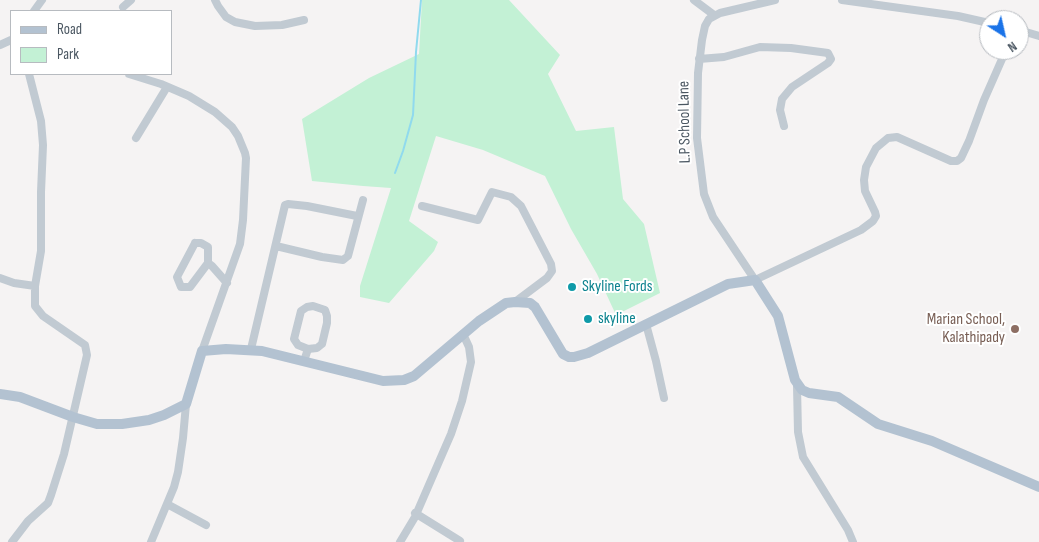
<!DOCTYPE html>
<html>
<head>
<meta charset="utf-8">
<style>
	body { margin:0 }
	#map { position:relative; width:1039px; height:542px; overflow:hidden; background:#f5f3f3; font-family:"Sofia Sans Condensed",sans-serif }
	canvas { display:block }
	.legend { position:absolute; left:10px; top:10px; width:162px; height:65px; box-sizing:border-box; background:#fff; border:1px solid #b7bbc0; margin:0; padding:6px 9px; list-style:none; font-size:15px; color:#4a5661 }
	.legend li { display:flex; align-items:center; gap:10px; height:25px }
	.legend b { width:25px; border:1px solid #b7bbc0 }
	.north { position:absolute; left:979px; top:10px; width:50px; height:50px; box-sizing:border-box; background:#fff; border:1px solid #b7bbc0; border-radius:50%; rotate:145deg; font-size:14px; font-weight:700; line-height:20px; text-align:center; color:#4a5661 }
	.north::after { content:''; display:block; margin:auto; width:18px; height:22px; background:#1a73e8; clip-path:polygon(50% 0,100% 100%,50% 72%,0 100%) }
</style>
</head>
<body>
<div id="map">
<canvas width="1039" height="542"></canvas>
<ul class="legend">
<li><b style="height:6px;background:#b3c2d1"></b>Road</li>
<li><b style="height:14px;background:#c3f1d5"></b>Park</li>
</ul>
<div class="north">N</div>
</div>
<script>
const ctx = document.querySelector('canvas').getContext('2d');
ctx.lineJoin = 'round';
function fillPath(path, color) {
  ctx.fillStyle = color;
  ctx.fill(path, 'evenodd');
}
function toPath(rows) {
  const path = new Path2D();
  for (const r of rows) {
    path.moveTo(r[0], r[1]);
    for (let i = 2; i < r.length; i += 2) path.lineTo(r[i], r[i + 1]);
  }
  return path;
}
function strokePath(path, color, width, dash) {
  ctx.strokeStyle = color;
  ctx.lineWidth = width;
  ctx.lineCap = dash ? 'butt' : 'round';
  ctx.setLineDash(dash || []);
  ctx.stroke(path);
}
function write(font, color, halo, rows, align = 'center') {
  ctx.font = font + ' "Sofia Sans Condensed",sans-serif';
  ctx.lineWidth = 4;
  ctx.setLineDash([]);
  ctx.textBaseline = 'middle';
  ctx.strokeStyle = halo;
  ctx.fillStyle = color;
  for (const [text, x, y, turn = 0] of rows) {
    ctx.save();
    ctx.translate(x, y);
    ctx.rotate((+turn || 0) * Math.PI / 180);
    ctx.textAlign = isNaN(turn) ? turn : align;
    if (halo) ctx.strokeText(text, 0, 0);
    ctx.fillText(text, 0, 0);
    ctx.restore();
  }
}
fillPath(toPath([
	[422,0,509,0,560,55,548,74,576,131,614,127,623,199,644,224,660,293,616,315,597,274,571,229,545,176,483,150,436,136,409,221,438,242,434,251,389,303,360,297,360,286,391,188,363,186,312,181,302,119,369,78,419,54]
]), '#c3f1d5');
strokePath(toPath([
	[395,173,403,151,413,115,416,52,421,0]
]), '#90daee', 2);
strokePath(toPath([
	[215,0,218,6,226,17,235,22,255,26,282,25,304,20],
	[694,0,714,15],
	[775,0,720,13,709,19,705,26,702,40,698,73,697,138,704,194,713,217,755,280,861,230,873,221,876,216,875,212,865,191,864,180,866,167,876,148,888,138,897,137,951,161,957,161,961,158,969,141,984,100,1006,50],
	[842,0,958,16,989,23],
	[123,7,131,0],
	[34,11,42,0],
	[1019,30,1039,36],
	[0,45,11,40],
	[699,59,724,57,760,47,791,48,828,53,831,59,828,63,792,87,782,99,780,110,784,126],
	[129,74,161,84,189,96,215,112,232,127,238,136,245,153,246,158,243,220,240,244,202,351],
	[136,138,167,87],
	[422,206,478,220,492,192,511,197,521,206,551,264,552,271,547,278,515,302],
	[195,243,201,243,208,247,208,263,190,287,181,287,177,277,195,243],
	[276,246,322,257,343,260,348,256,363,200],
	[208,263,212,266,227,283],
	[0,278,14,283,35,286],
	[646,324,656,361,664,398],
	[251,349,285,205,288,204,307,206,357,216],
	[304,361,308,349,298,345,294,339,301,311,307,307,313,306,325,310,327,316,327,323,322,344,317,348,308,349],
	[797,386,798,432,803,457,848,530,853,542],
	[167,504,206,525],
	[415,513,460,541,459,542],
	[12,542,28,521,48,503,51,495,64,454,87,355,85,345,43,316,35,306,35,286,41,251,41,192,43,145,41,121,29,74],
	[151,542,174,487,178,472,183,438,186,404],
	[400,542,415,517,451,434,462,401,471,362,469,347,463,334]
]), '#c1cad2', 8);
strokePath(toPath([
	[0,394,20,397,73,417,97,424,122,424,149,420,164,415,186,404,202,351,226,349,262,351,383,381,404,380,414,376,479,321,506,303,515,302,530,303,535,307,563,354,569,357,574,357,588,353,728,284,755,280,778,316,795,380,802,390,809,393,838,397,878,424,932,441,1039,487]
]), '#b3c2d1', 10);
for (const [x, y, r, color] of [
	[572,287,5,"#0f9aa8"],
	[588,319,5,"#0f9aa8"],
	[1015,329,5,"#8d6e63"]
]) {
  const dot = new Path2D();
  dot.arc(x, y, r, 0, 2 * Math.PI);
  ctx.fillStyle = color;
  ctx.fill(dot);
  strokePath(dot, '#fff', 2);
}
write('16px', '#4a5661', '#fff', [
	["L.P School Lane",685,122,-91]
]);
write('16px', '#0d838f', '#fff', [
	["Skyline Fords",582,287],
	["skyline",598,319]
], 'left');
write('16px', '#785e54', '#fff', [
	["Marian School,",1005,320],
	["Kalathipady",1005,338]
], 'right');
</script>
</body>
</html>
